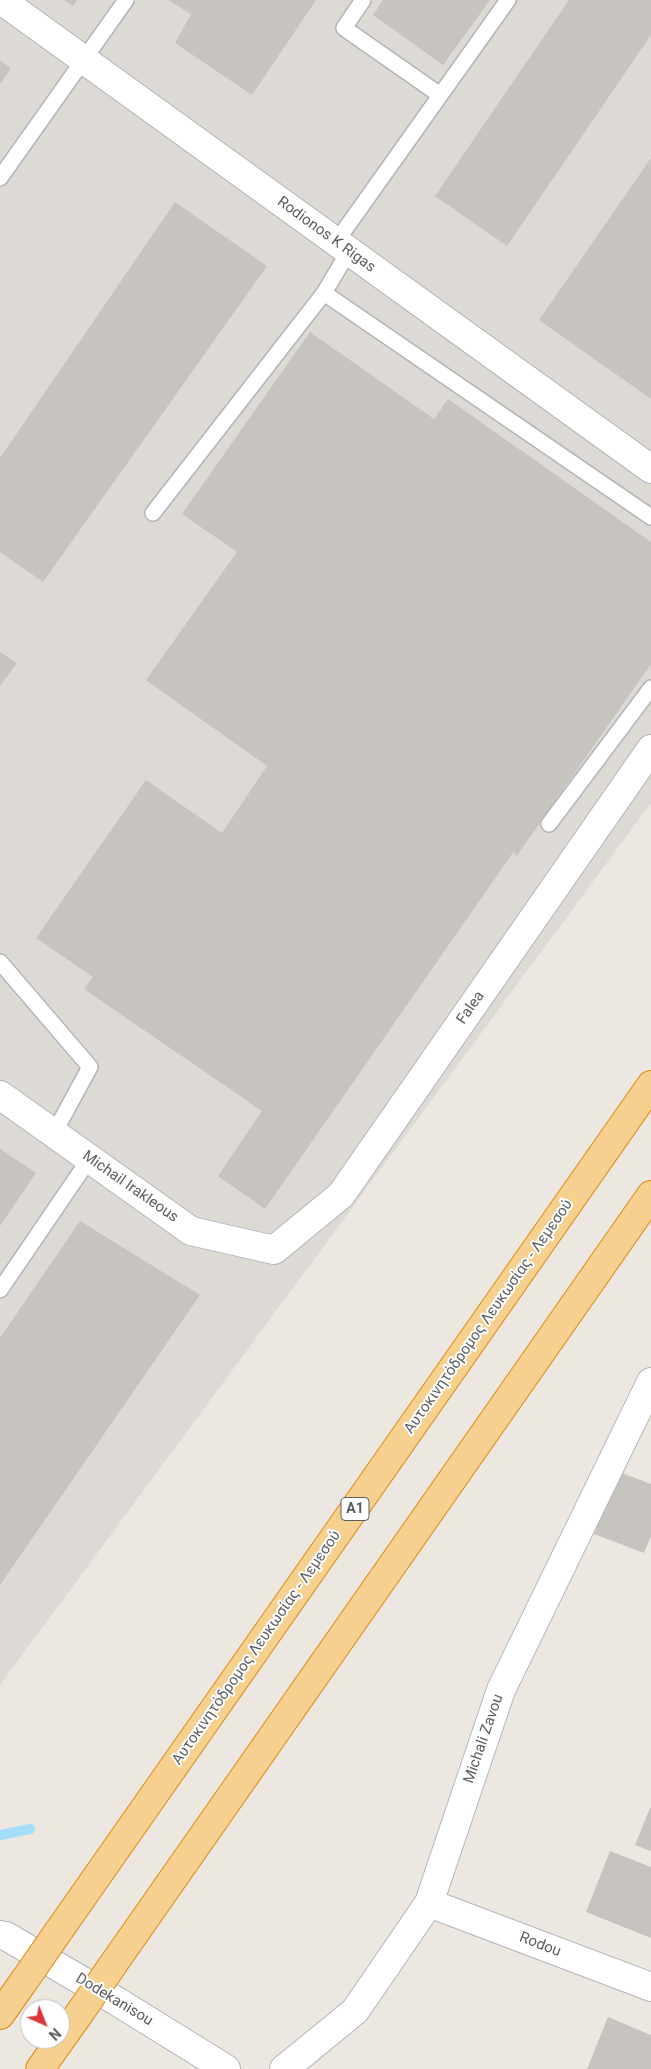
<!DOCTYPE html>
<html>
<head>
<meta charset="utf-8">
<style>
	body { margin:0 }
	#map { position:relative; width:651px; height:2069px; overflow:hidden; background:#ece8e1; font-family:Roboto,sans-serif }
	canvas { display:block }
	.north { position:absolute; left:20px; top:1999px; width:50px; height:50px; box-sizing:border-box; background:#fff; border:1px solid #bdbfc0; border-radius:50%; rotate:136deg; font-size:14px; font-weight:700; line-height:20px; text-align:center; color:#5a5e61 }
	.north::after { content:''; display:block; margin:auto; width:18px; height:22px; background:#de353a; clip-path:polygon(50% 0,100% 100%,50% 72%,0 100%) }
</style>
</head>
<body>
<div id="map">
<canvas width="651" height="2069"></canvas>
<div class="north">N</div>
</div>
<script>
const ctx = document.querySelector('canvas').getContext('2d');
ctx.lineJoin = 'round';
function fillPath(path, color) {
  ctx.fillStyle = color;
  ctx.fill(path, 'evenodd');
}
function toPath(rows) {
  const path = new Path2D();
  for (const r of rows) {
    path.moveTo(r[0], r[1]);
    for (let i = 2; i < r.length; i += 2) path.lineTo(r[i], r[i + 1]);
  }
  return path;
}
function strokePath(path, color, width, dash) {
  ctx.strokeStyle = color;
  ctx.lineWidth = width;
  ctx.lineCap = dash ? 'butt' : 'round';
  ctx.setLineDash(dash || []);
  ctx.stroke(path);
}
function write(font, color, halo, rows, align = 'center') {
  ctx.font = font + ' Roboto,sans-serif';
  ctx.lineWidth = 4;
  ctx.setLineDash([]);
  ctx.textBaseline = 'middle';
  ctx.strokeStyle = halo;
  ctx.fillStyle = color;
  for (const [text, x, y, turn = 0] of rows) {
    ctx.save();
    ctx.translate(x, y);
    ctx.rotate((+turn || 0) * Math.PI / 180);
    ctx.textAlign = isNaN(turn) ? turn : align;
    if (halo) ctx.strokeText(text, 0, 0);
    ctx.fillText(text, 0, 0);
    ctx.restore();
  }
}
fillPath(toPath([
	[0,0,651,0,651,803,0,1685]
]), '#dddad6');
strokePath(toPath([
	[0,1835,30,1829]
]), '#a3ddf9', 10);
fillPath(toPath([
	[64,0,77,0,73,6],
	[168,0,316,0,252,95,175,43,191,14],
	[383,0,490,0,443,65,373,15],
	[569,0,651,0,651,35,507,246,435,196],
	[0,61,11,68,0,84],
	[651,158,651,399,539,320],
	[175,202,267,266,43,582,0,552,0,458],
	[310,332,434,419,448,399,651,542,651,664,516,857,514,851,265,1209,218,1176,262,1111,84,989,93,977,36,938,146,780,222,833,267,766,146,680,237,552,182,514],
	[0,652,17,663,0,686],
	[0,1149,36,1173,0,1226],
	[80,1221,200,1295,0,1585,0,1338],
	[619,1472,651,1484,651,1536,644,1553,594,1534],
	[650,1808,651,1808,651,1851,635,1845],
	[610,1851,651,1867,651,1938,586,1912],
	[608,2017,651,2035,651,2069,587,2069]
]), '#c7c3be');
const lane = toPath([
	[363,0,344,28,440,95],
	[0,178,126,0],
	[336,242,508,0],
	[324,293,651,517],
	[153,513,324,293,349,251],
	[549,824,651,688],
	[0,962,90,1067,54,1133],
	[0,1290,90,1158]
]);
const street = toPath([
	[1,0,651,469],
	[0,1095,191,1231,274,1250,341,1195,651,749],
	[429,1903,651,1987],
	[0,1935,6,1936,118,2002,226,2069],
	[284,2069,355,2011,429,1903,501,1690,651,1382]
]);
const highway = toPath([
	[58,1932,651,1085],
	[112,1966,651,1195],
	[0,2015,24,1981],
	[40,2069,79,2014]
]);
strokePath(lane, '#b2b5b8', 18);
strokePath(street, '#b2b5b8', 30);
strokePath(highway, '#df870d', 30);
strokePath(lane, '#fff', 15);
strokePath(street, '#fff', 28);
strokePath(highway, '#f6d08e', 28);
const highwayBridge = toPath([
	[24,1981,58,1932],
	[79,2014,112,1966]
]);
strokePath(highwayBridge, '#df870d', 30, []);
strokePath(highwayBridge, '#f6d08e', 28);
for (const [x, y, w] of [
	[355,1509,28]
]) {
  const box = new Path2D();
  box.roundRect(x - w / 2, y - 11.5, w, 23, 4);
  ctx.fillStyle = '#fff';
  ctx.fill(box);
  strokePath(box, '#5a5e61', 1);
}
write('bold 14px', '#5a5e61', null, [
	["A1",355,1509]
]);
write('15px', '#5a5e61', '#fff', [
	["Rodionos K Rigas",326,235,36],
	["Falea",471,1008,-55],
	["Michail Irakleous",130,1187,35],
	["Αυτοκινητόδρομος Λευκωσίας - Λεμεσού",489,1317,-55],
	["Αυτοκινητόδρομος Λευκωσίας - Λεμεσού",257,1648,-55],
	["Michali Zavou",484,1739,-71],
	["Rodou",540,1945,21],
	["Dodekanisou",114,2000,31]
]);
</script>
</body>
</html>
